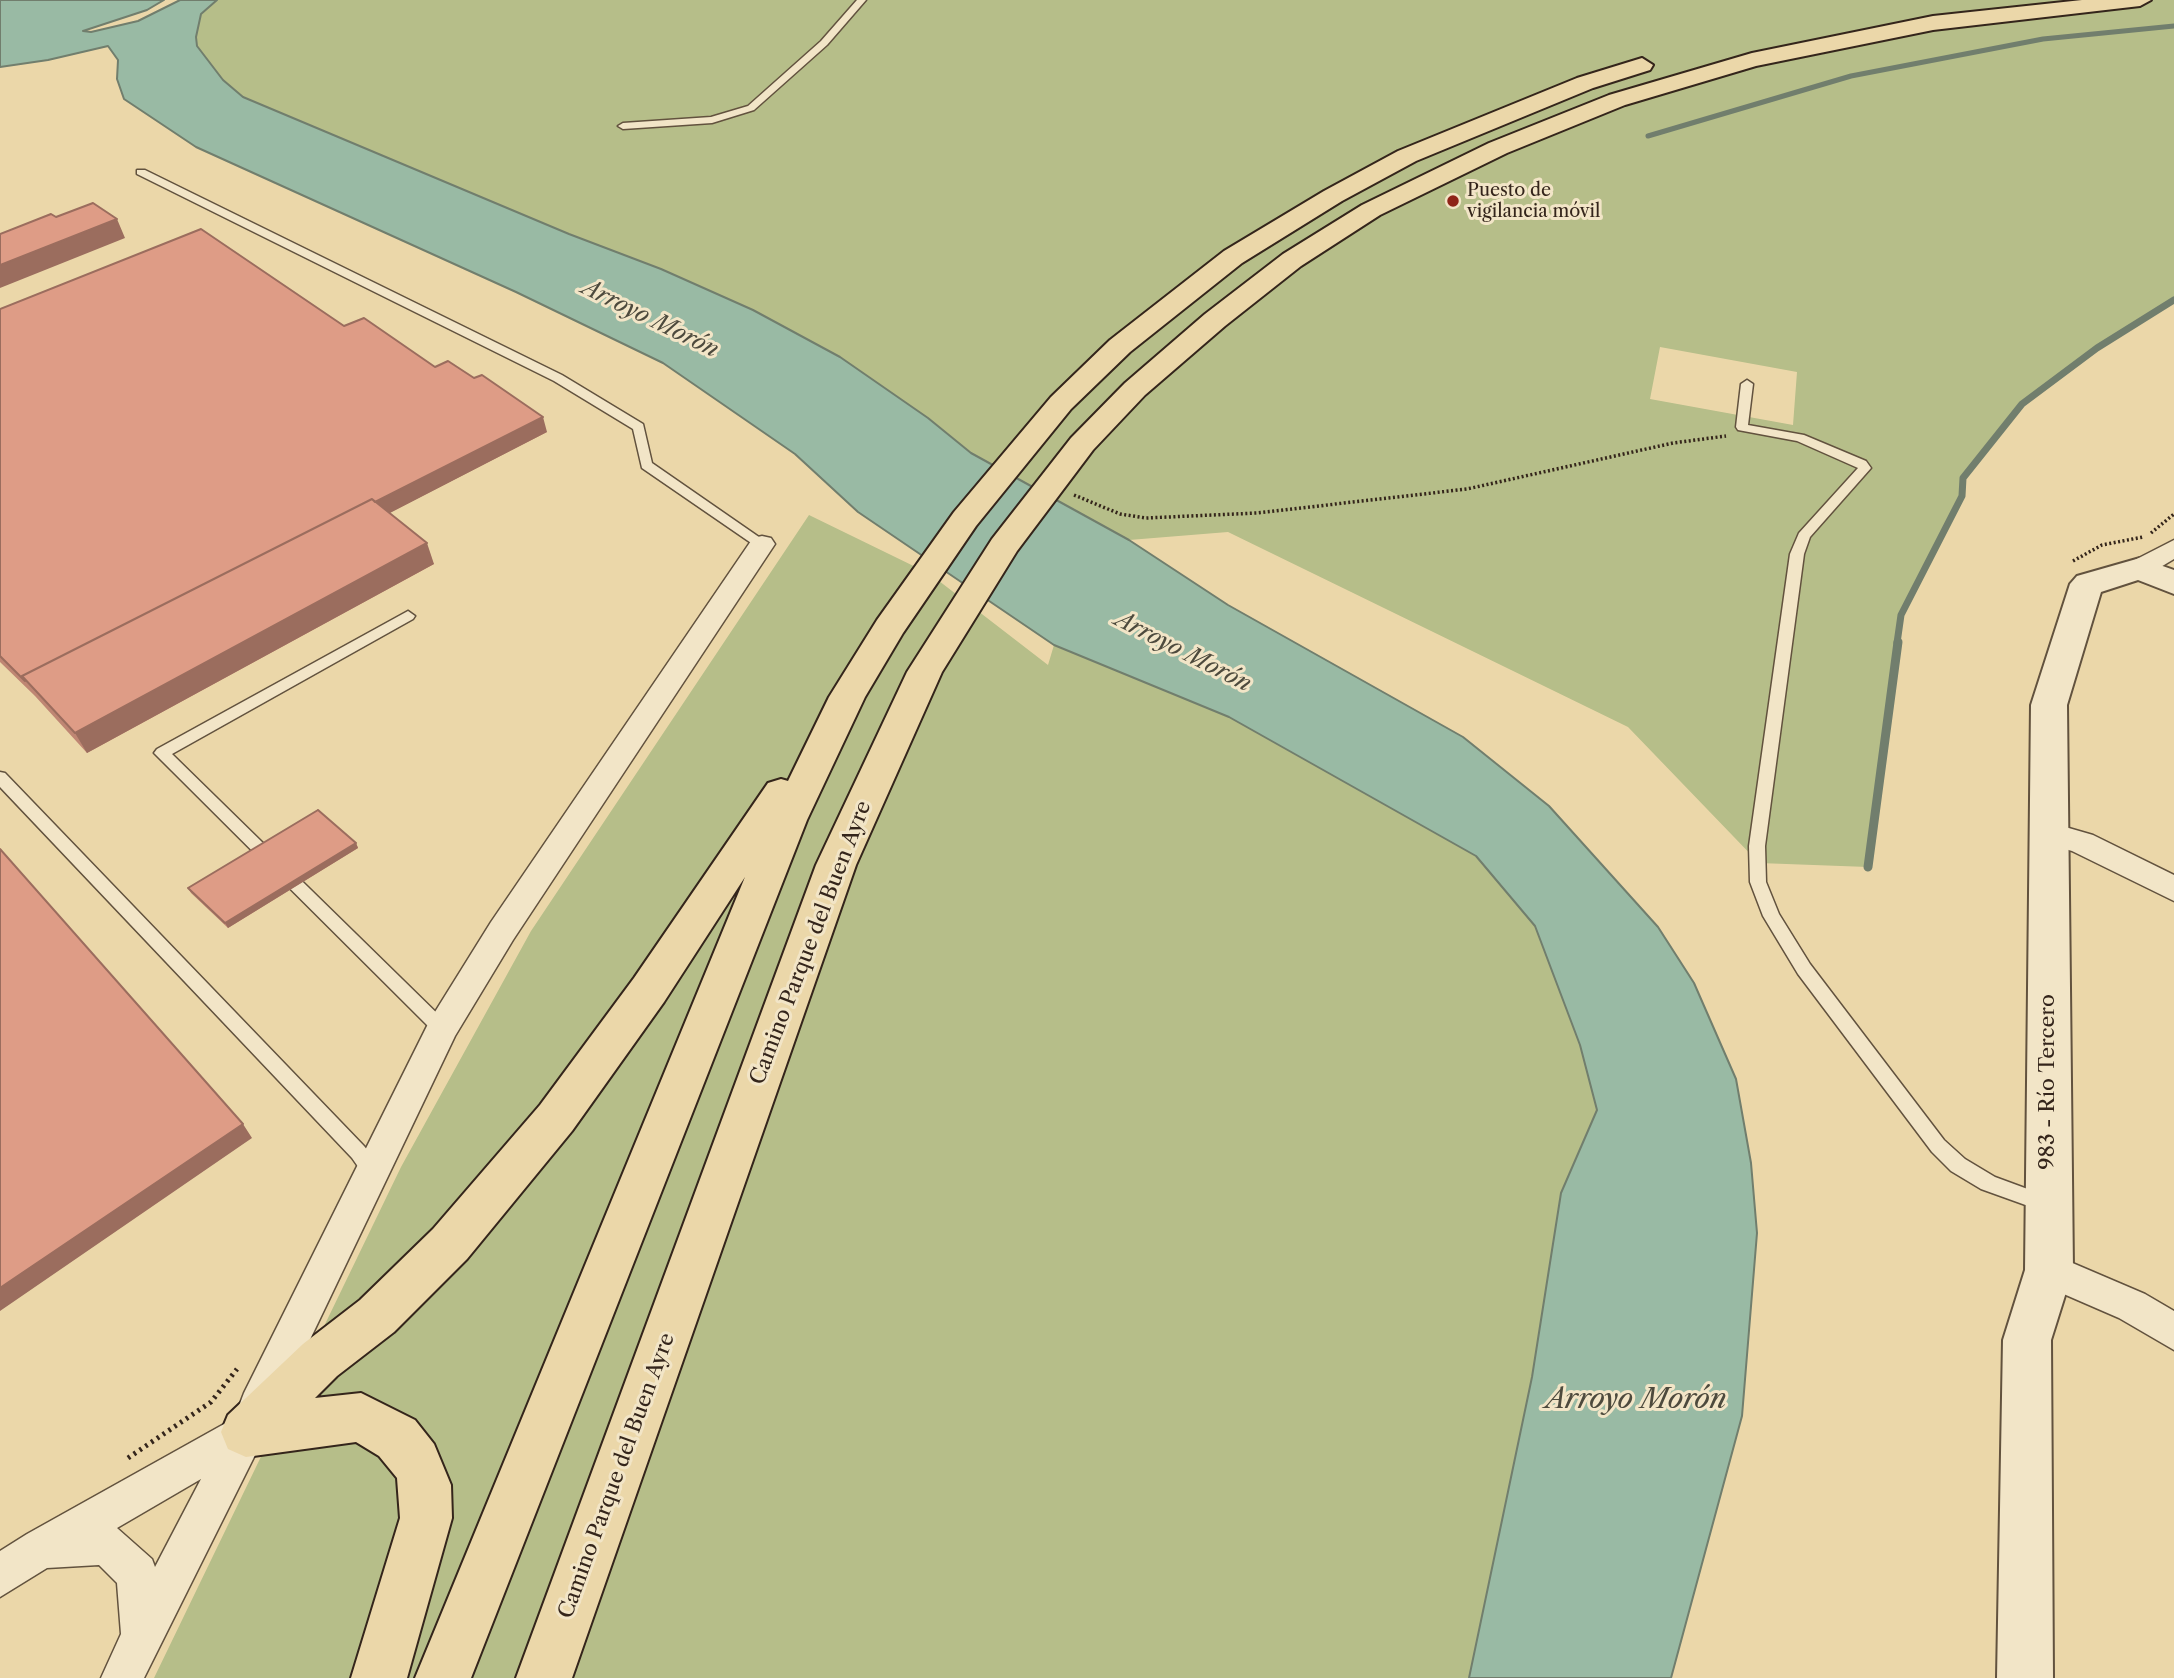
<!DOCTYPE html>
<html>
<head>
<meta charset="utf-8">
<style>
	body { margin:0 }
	canvas { display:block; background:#ebd7a9 }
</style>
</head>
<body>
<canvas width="2174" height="1678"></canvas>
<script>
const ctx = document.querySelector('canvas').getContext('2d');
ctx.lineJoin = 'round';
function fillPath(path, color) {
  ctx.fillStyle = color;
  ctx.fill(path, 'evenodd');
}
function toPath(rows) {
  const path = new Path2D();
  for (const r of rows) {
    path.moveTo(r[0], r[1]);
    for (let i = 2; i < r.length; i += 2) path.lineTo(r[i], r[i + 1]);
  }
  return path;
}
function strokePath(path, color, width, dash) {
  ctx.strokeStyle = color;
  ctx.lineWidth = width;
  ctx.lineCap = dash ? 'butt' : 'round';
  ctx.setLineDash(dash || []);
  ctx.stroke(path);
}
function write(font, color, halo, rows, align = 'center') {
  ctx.font = font + ' "Libre Caslon Text",serif';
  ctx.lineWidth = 6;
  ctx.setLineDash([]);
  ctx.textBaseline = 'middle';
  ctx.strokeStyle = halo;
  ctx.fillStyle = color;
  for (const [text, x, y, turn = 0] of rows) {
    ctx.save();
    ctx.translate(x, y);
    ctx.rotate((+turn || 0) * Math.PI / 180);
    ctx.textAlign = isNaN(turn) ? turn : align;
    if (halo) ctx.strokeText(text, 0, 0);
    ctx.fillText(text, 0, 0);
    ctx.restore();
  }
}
fillPath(toPath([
	[217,0,2174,0,2174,300,2097,348,2022,404,1963,478,1962,496,1901,615,1868,867,1759,863,1628,727,1228,532,1129,540,971,453,928,418,840,357,753,310,661,269,569,234,243,97,223,80,197,46,196,37,201,14],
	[1660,347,1797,372,1793,425,1650,399],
	[809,515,930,574,1048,665,1054,645,1229,717,1365,791,1476,856,1535,926,1580,1045,1597,1110,1561,1193,1532,1377,1469,1678,154,1678,401,1167,531,931]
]), '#b6be89');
const water = toPath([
	[0,0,164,0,147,10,83,31,91,32,138,21,180,0,217,0,201,14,196,37,197,46,223,80,243,97,569,234,661,269,753,310,840,357,928,418,971,453,1129,540,1228,605,1463,737,1549,806,1658,927,1694,983,1736,1079,1751,1163,1757,1233,1742,1416,1671,1678,1469,1678,1532,1377,1561,1193,1597,1110,1580,1045,1535,926,1476,856,1229,717,1054,645,858,512,795,454,663,363,516,292,196,147,124,99,117,79,118,60,108,46,48,60,0,67,0,0]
]);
fillPath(water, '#99baa4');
strokePath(water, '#717e6d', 2);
strokePath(toPath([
	[1648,136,1851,76,2043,39,2174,26]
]), '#717e6d', 5);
strokePath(toPath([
	[1897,643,1901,615,1962,496,1963,478,2022,404,2097,348,2174,300]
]), '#717e6d', 7);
strokePath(toPath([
	[1868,867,1898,642]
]), '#717e6d', 9);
const service = toPath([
	[857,0,866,0,827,45,754,110,712,123,623,129,618,126,623,123,711,117,748,106,821,41,857,0],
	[137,170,145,170,562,375,643,424,652,463,769,544,767,547,757,547,642,468,633,429,554,381,137,174,137,170],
	[1747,380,1753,384,1748,425,1804,435,1866,461,1871,468,1810,537,1804,554,1765,846,1766,882,1779,914,1810,964,1944,1140,1965,1159,1995,1177,2052,1198,2054,1204,2052,1210,2045,1212,1981,1189,1951,1171,1932,1152,1798,974,1763,916,1750,882,1749,846,1790,554,1799,533,1858,468,1797,441,1738,430,1736,427,1741,384,1747,380],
	[408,611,415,616,413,619,172,754,448,1024,451,1029,448,1034,442,1036,436,1034,154,753,157,749,408,611],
	[0,772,5,773,364,1146,380,1166,382,1172,380,1178,373,1180,366,1178,352,1158,0,787,0,772]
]);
const minor = toPath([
	[762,536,771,538,775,544,513,940,455,1036,272,1419,262,1423,266,1432,260,1445,144,1678,101,1678,121,1634,117,1583,99,1565,47,1568,0,1597,0,1551,27,1534,242,1414,239,1406,244,1393,430,1020,491,922,753,538,762,536],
	[201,1479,155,1567,152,1559,117,1528,201,1479],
	[2174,540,2174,559,2149,574,2131,574,2127,568,2131,562,2174,540],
	[2048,822,2093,835,2174,875,2174,901,2072,851,2038,841,2033,833,2038,825,2048,822],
	[2049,1253,2145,1294,2174,1311,2174,1350,2119,1318,2036,1282,2031,1270,2036,1258,2049,1253]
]);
const tertiary = toPath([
	[2140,558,2174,570,2174,594,2138,580,2101,592,2067,705,2073,1270,2051,1340,2053,1678,1997,1678,2003,1340,2025,1270,2031,705,2070,584,2077,576,2140,558]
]);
const motorway = toPath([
	[2082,0,2151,0,2140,6,1933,30,1756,66,1625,105,1507,153,1380,215,1301,266,1225,326,1145,395,1093,450,1017,551,942,672,856,865,572,1678,516,1678,816,865,907,672,992,539,1071,438,1125,383,1205,314,1283,254,1362,205,1489,143,1609,95,1752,53,1933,16,2082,0],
	[1642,58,1653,65,1650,70,1593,88,1416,161,1342,201,1242,263,1130,352,1071,409,976,526,903,633,865,697,807,820,471,1678,415,1678,745,877,664,1002,572,1131,467,1259,394,1332,337,1376,315,1398,361,1393,415,1420,434,1444,451,1485,452,1518,407,1678,351,1678,400,1518,397,1478,379,1456,356,1442,246,1457,228,1449,221,1432,228,1415,303,1344,360,1300,433,1229,540,1105,634,978,768,783,781,779,788,781,829,697,877,620,954,512,1051,397,1110,340,1224,251,1324,191,1398,151,1577,78,1642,58]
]);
strokePath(service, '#62523e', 3);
strokePath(minor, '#62523e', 3);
strokePath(tertiary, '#62523e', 4);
strokePath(motorway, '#34251b', 4);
strokePath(toPath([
	[1074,495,1120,514,1146,518,1257,513,1467,489,1673,443,1726,436],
	[2151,533,2174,514],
	[2073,561,2102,545,2143,537]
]), '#34251b', 3.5, [2, 2.5]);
strokePath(toPath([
	[128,1458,211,1402,237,1369]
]), '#34251b', 5, [2.5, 4.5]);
fillPath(service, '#f2e5c7');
fillPath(minor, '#f2e5c7');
fillPath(tertiary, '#f2e5c7');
fillPath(motorway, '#ebd7a9');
fillPath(toPath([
	[0,309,344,326,435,367,547,432,389,513,434,564,87,753,35,696,0,662],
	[356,843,358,848,228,928,191,893,188,888]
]), '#bf8673');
fillPath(toPath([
	[117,219,125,238,0,288,0,265],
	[543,417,547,432,39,694,26,680],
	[427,543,434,564,87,753,75,733],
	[356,843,358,848,228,928,225,923],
	[243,1124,252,1138,0,1311,0,1288]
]), '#9b6d5e');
const building = toPath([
	[93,203,117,219,0,265,0,234,51,214,56,217,93,203],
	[201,229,344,326,364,318,435,367,448,361,474,378,482,375,543,417,375,502,372,499,22,676,25,681,0,656,0,309,201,229],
	[372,499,427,543,75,733,22,676,372,499],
	[318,810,356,843,225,923,188,888,318,810],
	[0,849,243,1124,0,1288,0,849]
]);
fillPath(building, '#de9c86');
strokePath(building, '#9b6d5e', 2);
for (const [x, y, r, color] of [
	[1453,201,7,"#8f2418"]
]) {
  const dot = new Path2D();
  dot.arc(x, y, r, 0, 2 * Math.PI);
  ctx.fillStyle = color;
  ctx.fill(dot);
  strokePath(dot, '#f2e5c7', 2.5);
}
write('18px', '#34251b', '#f2e5c7', [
	["Puesto de",1467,191],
	["vigilancia móvil",1467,212]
], 'left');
write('21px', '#34251b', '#f2e5c7', [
	["Camino Parque del Buen Ayre",811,943,-69],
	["983 - Río Tercero",2048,1082,-90],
	["Camino Parque del Buen Ayre",617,1476,-70]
]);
write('italic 23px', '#4d4a3d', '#f2e5c7', [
	["Arroyo Morón",650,319,26],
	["Arroyo Morón",1183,652,27]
]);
write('italic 28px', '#4d4a3d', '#f2e5c7', [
	["Arroyo Morón",1636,1400]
]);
</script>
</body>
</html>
